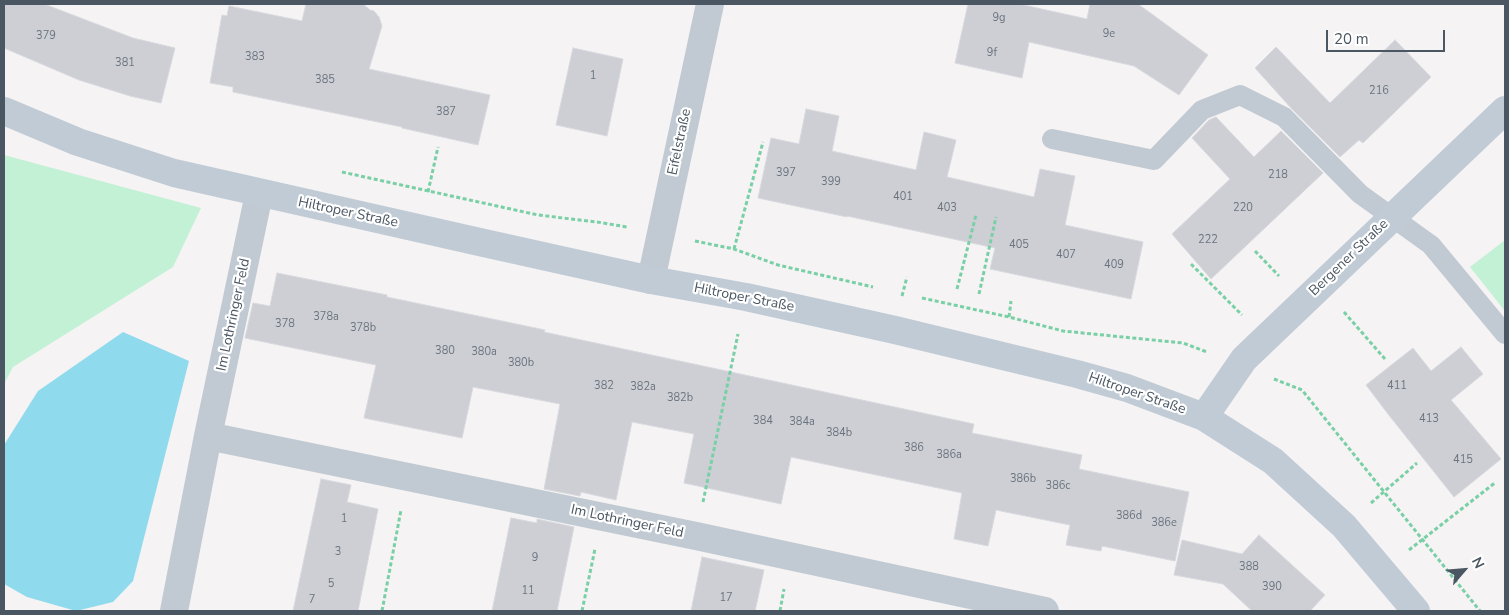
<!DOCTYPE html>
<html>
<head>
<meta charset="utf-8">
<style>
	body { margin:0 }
	#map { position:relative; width:1509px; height:615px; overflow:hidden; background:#f5f3f3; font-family:"Nunito Sans",sans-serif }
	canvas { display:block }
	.frame { position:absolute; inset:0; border:5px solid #4a5661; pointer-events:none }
	.north { position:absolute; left:1439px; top:545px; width:50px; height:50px; -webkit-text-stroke:4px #fff; paint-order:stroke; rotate:63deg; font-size:14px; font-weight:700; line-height:20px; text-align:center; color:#4a5661 }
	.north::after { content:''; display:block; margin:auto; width:18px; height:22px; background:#4a5661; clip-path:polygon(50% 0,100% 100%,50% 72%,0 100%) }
	.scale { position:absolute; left:1326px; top:30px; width:119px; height:22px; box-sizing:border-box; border:2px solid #4a5661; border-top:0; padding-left:6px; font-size:15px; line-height:18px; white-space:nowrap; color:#4a5661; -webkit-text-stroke:4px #fff; paint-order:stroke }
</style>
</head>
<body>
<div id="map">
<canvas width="1509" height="615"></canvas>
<div class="frame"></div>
<div class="north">N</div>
<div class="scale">20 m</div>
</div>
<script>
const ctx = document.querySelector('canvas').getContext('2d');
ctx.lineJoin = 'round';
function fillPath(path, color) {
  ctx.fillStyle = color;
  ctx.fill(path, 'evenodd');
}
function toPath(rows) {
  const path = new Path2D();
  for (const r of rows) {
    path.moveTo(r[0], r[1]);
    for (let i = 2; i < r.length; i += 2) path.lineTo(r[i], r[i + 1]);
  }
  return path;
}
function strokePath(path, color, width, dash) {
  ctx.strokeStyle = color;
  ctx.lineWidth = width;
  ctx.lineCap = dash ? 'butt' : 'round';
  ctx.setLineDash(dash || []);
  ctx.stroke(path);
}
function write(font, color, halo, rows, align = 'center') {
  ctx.font = font + ' "Nunito Sans",sans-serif';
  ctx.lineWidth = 4.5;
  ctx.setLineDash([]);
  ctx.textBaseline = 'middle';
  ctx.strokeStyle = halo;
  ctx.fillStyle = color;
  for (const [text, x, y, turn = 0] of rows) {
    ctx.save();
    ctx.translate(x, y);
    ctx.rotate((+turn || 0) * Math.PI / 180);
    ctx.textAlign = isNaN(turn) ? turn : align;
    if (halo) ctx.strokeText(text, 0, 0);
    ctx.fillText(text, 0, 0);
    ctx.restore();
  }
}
fillPath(toPath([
	[4,155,201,208,173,267,13,367,4,384],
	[1505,240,1505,311,1470,267]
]), '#c3f1d5');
fillPath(toPath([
	[123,332,189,361,133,581,113,602,76,611,27,597,4,584,4,445,38,391]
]), '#90daee');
const building = toPath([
	[4,4,44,4,133,38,175,48,161,103,130,96,79,80,4,48,4,4],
	[306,4,363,4,370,10,374,11,379,17,382,26,369,69,490,95,478,145,402,128,402,127,233,92,233,87,210,83,222,15,227,16,229,6,302,21,306,4],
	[968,4,1019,4,1087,19,1090,4,1138,4,1208,55,1179,95,1134,66,1029,42,1022,78,955,63,968,4],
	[1395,40,1431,77,1363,143,1359,140,1340,157,1291,108,1255,68,1276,47,1330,103,1395,40],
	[573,48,623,59,607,136,556,125,573,48],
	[806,109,839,116,832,151,916,170,924,132,956,140,947,177,1034,197,1040,169,1075,176,1065,225,1143,242,1131,299,990,269,995,248,847,216,847,217,758,198,771,138,799,144,806,109],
	[1216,117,1254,157,1281,131,1323,173,1211,279,1172,234,1230,179,1192,138,1209,120,1216,117],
	[277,273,387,295,387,297,545,330,544,332,974,424,972,433,1082,455,1079,469,1189,492,1175,561,1102,546,1101,551,1066,545,1070,525,996,510,988,546,954,539,962,493,791,457,781,504,684,483,694,434,632,422,616,500,581,492,580,496,544,489,560,404,473,387,462,438,364,418,376,365,245,338,253,303,270,306,277,273],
	[1461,347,1483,374,1451,400,1501,459,1454,497,1388,414,1366,385,1413,348,1431,371,1461,347],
	[321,479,351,485,347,502,378,509,358,611,293,611,321,479],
	[511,518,537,523,537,519,574,527,557,611,492,611,511,518],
	[1259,535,1325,595,1310,611,1252,611,1223,584,1174,575,1182,540,1242,554,1259,535],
	[702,557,764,570,755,611,691,611,702,557]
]);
fillPath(building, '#cdcfd5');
strokePath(building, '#d7d9de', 1);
strokePath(toPath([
	[342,172,538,215,597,222,627,227],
	[428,192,438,147],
	[695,241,734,249,778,265,873,287],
	[734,249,763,142],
	[1255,251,1279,276],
	[1191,264,1242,315],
	[957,289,976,215],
	[979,294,996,217],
	[902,296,907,277],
	[922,298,1009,317,1063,331,1183,343,1207,352],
	[1344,312,1385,359],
	[1009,317,1011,301],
	[1274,379,1302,390,1480,611],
	[703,502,738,334],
	[1371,503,1417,463],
	[1409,550,1496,482],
	[382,611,401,510],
	[582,611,595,549],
	[780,611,784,589]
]), '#7ad0a6', 3, [4, 2.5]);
strokePath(toPath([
	[1052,139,1154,160,1202,110,1240,95,1284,117,1360,194,1431,245,1505,334]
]), '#c1cad2', 20);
strokePath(toPath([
	[651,280,710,4],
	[208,436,696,536,1045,611],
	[174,611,208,436,259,194]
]), '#c1cad2', 28);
strokePath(toPath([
	[4,111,78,142,174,173,484,243,651,280,746,297,895,330,1077,374,1127,388,1204,417,1273,461,1344,526,1416,611],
	[1204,417,1244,359,1505,110]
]), '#c1cbd6', 28);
write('11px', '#6b747e', null, [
	["9g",999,18],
	["9e",1109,34],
	["379",46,36],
	["9f",992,53],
	["383",255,57],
	["381",125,63],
	["1",593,76],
	["385",325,80],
	["216",1379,91],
	["387",446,112],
	["397",786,173],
	["218",1278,175],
	["399",831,182],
	["401",903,197],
	["403",947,208],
	["220",1243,208],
	["222",1208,240],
	["405",1019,245],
	["407",1066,255],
	["409",1114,265],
	["378a",326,317],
	["378",285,324],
	["378b",363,328],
	["380",445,351],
	["380a",484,352],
	["380b",521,363],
	["382",604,386],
	["411",1397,386],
	["382a",643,387],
	["382b",680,398],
	["413",1429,419],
	["384",763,421],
	["384a",802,422],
	["384b",839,433],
	["386",914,448],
	["386a",949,455],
	["415",1463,460],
	["386b",1023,479],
	["386c",1058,486],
	["386d",1129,516],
	["1",344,519],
	["386e",1164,523],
	["3",338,552],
	["9",535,558],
	["388",1249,567],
	["5",331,584],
	["390",1272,587],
	["11",528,591],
	["17",726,598],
	["7",312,600]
]);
write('14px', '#4a5661', '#fff', [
	["Eifelstraße",680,142,-78],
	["Hiltroper Straße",348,213,12],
	["Bergener Straße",1349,258,-44],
	["Hiltroper Straße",744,298,11],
	["Im Lothringer Feld",234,315,-78],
	["Hiltroper Straße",1137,394,19],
	["Im Lothringer Feld",627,522,12]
]);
</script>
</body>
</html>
